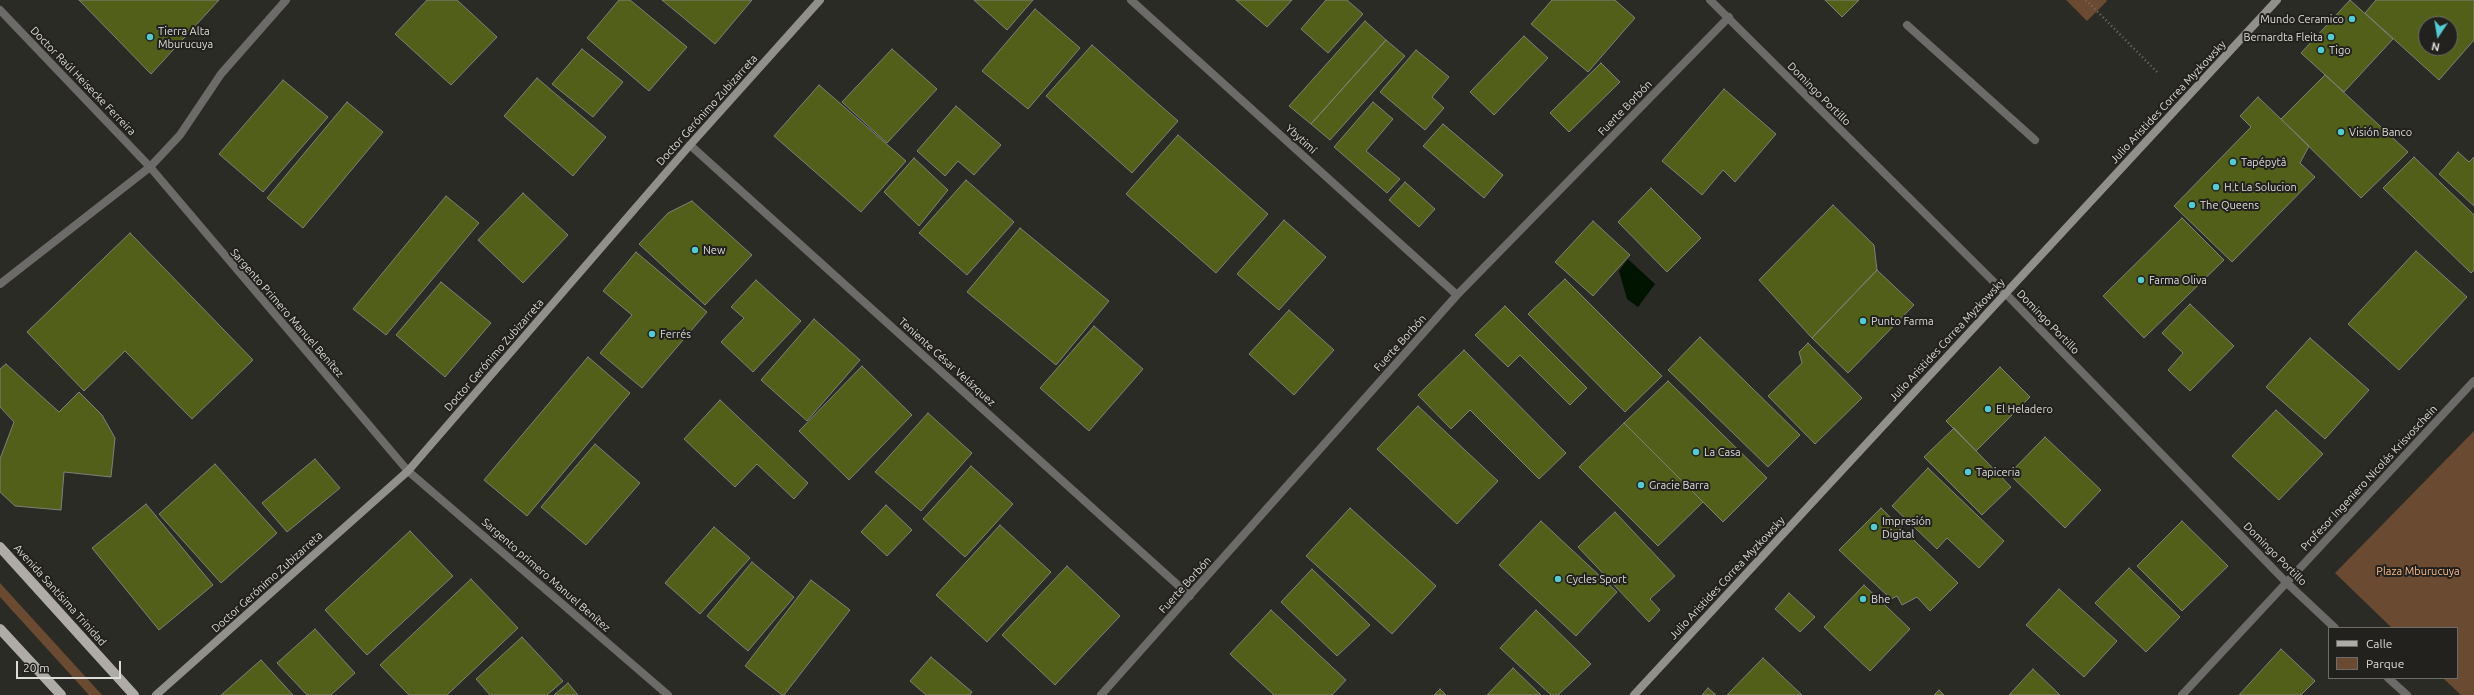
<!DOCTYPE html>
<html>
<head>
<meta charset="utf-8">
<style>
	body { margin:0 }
	#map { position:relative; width:2474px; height:695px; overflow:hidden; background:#2b2b26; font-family:Ubuntu,sans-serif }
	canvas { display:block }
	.legend { position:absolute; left:2328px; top:627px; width:130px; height:52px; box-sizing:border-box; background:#22211d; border:1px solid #6c6c68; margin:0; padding:5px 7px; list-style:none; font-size:12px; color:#dcdcd9 }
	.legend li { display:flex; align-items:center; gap:8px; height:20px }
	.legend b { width:20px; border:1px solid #6c6c68 }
	.north { position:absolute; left:2418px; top:16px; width:40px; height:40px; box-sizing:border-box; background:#22211d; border:1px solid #6c6c68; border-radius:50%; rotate:192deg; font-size:11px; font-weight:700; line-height:16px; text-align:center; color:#dcdcd9 }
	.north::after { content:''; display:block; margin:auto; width:14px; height:18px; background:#51ccd5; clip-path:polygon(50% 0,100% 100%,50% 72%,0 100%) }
	.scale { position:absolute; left:16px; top:661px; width:105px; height:18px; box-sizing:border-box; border:2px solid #dcdcd9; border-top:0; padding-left:5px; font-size:12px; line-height:14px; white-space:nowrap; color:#dcdcd9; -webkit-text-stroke:3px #22211d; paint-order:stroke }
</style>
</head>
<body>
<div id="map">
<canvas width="2474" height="695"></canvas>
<ul class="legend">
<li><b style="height:5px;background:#afaca8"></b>Calle</li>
<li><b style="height:11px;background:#6a4b32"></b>Parque</li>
</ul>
<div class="north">N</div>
<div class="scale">20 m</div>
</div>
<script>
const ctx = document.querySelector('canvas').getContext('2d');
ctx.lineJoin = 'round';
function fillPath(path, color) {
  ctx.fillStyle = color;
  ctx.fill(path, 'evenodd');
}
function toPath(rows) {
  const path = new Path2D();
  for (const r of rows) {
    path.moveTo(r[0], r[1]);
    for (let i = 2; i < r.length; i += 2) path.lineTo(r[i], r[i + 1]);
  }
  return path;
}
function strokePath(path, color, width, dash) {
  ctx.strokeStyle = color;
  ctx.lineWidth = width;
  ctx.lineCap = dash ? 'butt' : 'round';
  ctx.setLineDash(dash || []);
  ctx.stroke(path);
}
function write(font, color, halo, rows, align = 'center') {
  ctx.font = font + ' Ubuntu,sans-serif';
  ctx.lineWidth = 4;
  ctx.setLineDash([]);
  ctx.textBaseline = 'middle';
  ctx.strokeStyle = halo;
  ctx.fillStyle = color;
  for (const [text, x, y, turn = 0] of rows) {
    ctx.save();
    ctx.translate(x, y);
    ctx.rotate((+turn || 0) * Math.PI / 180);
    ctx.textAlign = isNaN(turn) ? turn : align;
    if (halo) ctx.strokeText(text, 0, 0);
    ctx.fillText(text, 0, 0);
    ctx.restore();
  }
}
fillPath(toPath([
	[2066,0,2106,0,2107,1,2087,21],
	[2474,431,2474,695,2461,695,2443,678,2457,678,2457,628,2392,628,2335,573],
	[0,583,102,695,89,695,0,597]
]), '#6a4b32');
fillPath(toPath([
	[1628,259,1655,284,1638,307,1627,299,1619,271]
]), '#011400');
const building = toPath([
	[79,0,219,0,151,74,79,0],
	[427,0,457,0,497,37,451,85,395,34,427,0],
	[619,0,630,0,687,47,649,91,587,38,619,0],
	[662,0,752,0,715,44,662,0],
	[974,0,1033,0,1007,30,974,0],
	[1236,0,1292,0,1267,27,1236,0],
	[1326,0,1347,0,1363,14,1328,53,1301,29,1326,0],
	[1552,0,1615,0,1635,18,1588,72,1531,24,1552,0],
	[1825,0,1859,0,1842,17,1825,0],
	[2350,0,2393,39,2344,92,2301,53,2350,0],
	[2376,0,2474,0,2474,40,2439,80,2365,13,2376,0],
	[2426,24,2450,24,2450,48,2426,48,2426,24],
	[1035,9,1080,48,1028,109,982,71,1035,9],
	[1365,21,1386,40,1311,124,1289,106,1365,21],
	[1524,36,1548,58,1494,115,1470,92,1524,36],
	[1386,40,1405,56,1330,140,1311,124,1386,40],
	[1092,45,1178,121,1132,173,1046,96,1092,45],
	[582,49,623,82,593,117,552,84,582,49],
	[892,49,937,89,887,143,842,102,892,49],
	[1416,50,1449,77,1432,97,1444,108,1425,130,1380,92,1416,50],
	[1601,63,1620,82,1569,132,1550,113,1601,63],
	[2325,75,2408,152,2361,198,2281,119,2325,75],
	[537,78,606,137,573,176,504,116,537,78],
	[283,80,328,117,263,192,219,154,283,80],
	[819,85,906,161,861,212,774,136,819,85],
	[1724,89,1776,134,1735,182,1723,170,1702,195,1662,161,1724,89],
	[2258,97,2309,146,2300,163,2315,177,2232,262,2174,206,2251,127,2240,116,2258,97],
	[347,102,383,132,303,228,267,198,347,102],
	[1373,102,1393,119,1366,151,1400,179,1387,193,1334,147,1373,102],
	[956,106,1001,145,974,175,958,161,945,176,917,151,956,106],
	[1443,124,1503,175,1484,198,1423,146,1443,124],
	[1178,135,1268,214,1216,273,1126,194,1178,135],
	[2458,152,2469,162,2474,157,2474,206,2439,174,2458,152],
	[2414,157,2474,215,2474,270,2471,273,2383,188,2414,157],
	[914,158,948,190,919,226,884,192,914,158],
	[966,180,1014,222,967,275,919,233,966,180],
	[1405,182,1435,209,1419,227,1389,200,1405,182],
	[1651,188,1701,238,1667,272,1618,222,1651,188],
	[523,193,568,235,523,283,478,240,523,193],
	[446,196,479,223,386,335,353,309,446,196],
	[692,201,752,255,705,305,639,244,668,213,692,201],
	[1833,205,1874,245,1877,270,1812,338,1759,280,1833,205],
	[2182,218,2224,260,2144,338,2103,296,2182,218],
	[1284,220,1326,257,1279,310,1237,274,1284,220],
	[1593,221,1630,255,1593,296,1555,262,1593,221],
	[1020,228,1109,301,1056,365,967,292,1020,228],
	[130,233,253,360,192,419,125,351,84,391,27,332,130,233],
	[2416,251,2467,297,2399,370,2348,324,2416,251],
	[636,252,707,312,642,388,600,353,632,315,603,291,636,252],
	[1877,270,1914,305,1848,373,1812,338,1877,270],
	[1565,279,1662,376,1625,412,1528,314,1565,279],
	[756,280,801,321,753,372,721,342,744,318,731,307,756,280],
	[441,282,491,323,445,377,396,335,441,282],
	[2190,304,2234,346,2190,391,2168,370,2183,353,2162,333,2190,304],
	[1505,306,1587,388,1570,405,1520,355,1508,367,1475,335,1505,306],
	[1289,310,1334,350,1294,395,1249,354,1289,310],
	[814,319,860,360,807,421,761,380,814,319],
	[1094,326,1143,369,1089,431,1040,388,1094,326],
	[1700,337,1800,435,1768,467,1668,370,1700,337],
	[2310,338,2369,390,2325,439,2266,387,2310,338],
	[1808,343,1862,398,1815,444,1768,396,1802,363,1799,352,1808,343],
	[1464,350,1566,453,1539,479,1470,410,1451,429,1418,395,1464,350],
	[588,357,630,393,527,516,484,480,588,357],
	[6,364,59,412,79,392,102,415,115,438,111,477,64,472,61,510,15,506,0,492,0,459,14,422,0,407,0,369,6,364],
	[862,366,912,415,849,480,799,431,862,366],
	[2000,367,2030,397,1976,451,1946,421,2000,367],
	[1668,381,1767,478,1723,522,1624,423,1668,381],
	[720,400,808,483,794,499,757,464,735,487,684,439,720,400],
	[1418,406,1498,481,1457,524,1377,449,1418,406],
	[2276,410,2323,454,2279,500,2232,456,2276,410],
	[928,413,972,453,921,511,875,472,928,413],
	[1624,423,1703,502,1658,546,1579,467,1624,423],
	[1954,428,2011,487,1982,515,1924,457,1954,428],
	[2045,437,2101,490,2065,528,2009,474,2045,437],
	[595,444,640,483,586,545,541,507,595,444],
	[315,459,340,488,287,532,262,503,315,459],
	[215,464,277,533,221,583,159,514,215,464],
	[971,466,1013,504,965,557,923,519,971,466],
	[1928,468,2004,541,1979,568,1947,538,1937,549,1892,506,1928,468],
	[146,504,213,585,159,630,92,548,146,504],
	[886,505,912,530,887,556,861,532,886,505],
	[1350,508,1436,586,1392,634,1306,556,1350,508],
	[1881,508,1958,583,1930,611,1917,597,1902,605,1897,596,1891,599,1839,550,1881,508],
	[1615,512,1675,576,1650,599,1660,610,1649,622,1578,547,1615,512],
	[1541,521,1617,592,1576,636,1499,565,1541,521],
	[2182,521,2228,566,2182,611,2137,566,2182,521],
	[1000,525,1051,572,987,642,936,595,1000,525],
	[714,527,750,558,700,614,665,583,714,527],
	[410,531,453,576,367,655,325,610,410,531],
	[752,562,794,597,748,651,707,616,752,562],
	[1067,566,1120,616,1055,685,1002,635,1067,566],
	[2129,568,2180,617,2146,652,2095,603,2129,568],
	[1312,569,1370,625,1337,656,1281,602,1312,569],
	[471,579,518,628,447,695,409,695,380,665,471,579],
	[811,580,850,610,784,695,782,695,745,666,811,580],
	[1864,585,1910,629,1870,671,1824,627,1864,585],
	[2059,589,2117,641,2084,677,2026,625,2059,589],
	[1789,593,1815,617,1800,632,1775,609,1789,593],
	[1271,610,1346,680,1332,695,1274,695,1230,654,1271,610],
	[1536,610,1591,664,1558,695,1551,695,1500,648,1536,610],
	[315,629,355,673,331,695,307,695,277,663,315,629],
	[522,637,563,681,547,695,490,695,476,679,522,637],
	[2281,649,2315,681,2301,695,2239,695,2281,649],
	[931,657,972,692,970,695,926,695,910,681,931,657],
	[1763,658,1802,695,1727,695,1763,658],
	[261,660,293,695,221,695,261,660],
	[1513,668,1541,695,1487,695,1513,668],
	[2033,669,2060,695,2009,695,2033,669],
	[568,683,578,695,554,695,568,683],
	[1708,688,1716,695,1702,695,1708,688],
	[1440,689,1446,695,1434,695,1440,689],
	[1939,690,1944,695,1934,695,1939,690]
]);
fillPath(building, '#515f19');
strokePath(building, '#7f817b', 1);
strokePath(toPath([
	[2086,0,2157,72]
]), '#71716d', 2.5, [1, 3]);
strokePath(toPath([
	[1907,25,2035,140]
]), '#6d6b69', 8);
strokePath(toPath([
	[1131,0,1457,295],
	[1710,0,2005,293,2287,583,2335,628],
	[0,10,150,167,408,471,668,695],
	[690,145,1190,596],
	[0,284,150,167,180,135,221,74,286,0],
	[2388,678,2407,695],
	[1101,695,1457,295,1729,17],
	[2182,695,2474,381]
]), '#6d6b69', 8);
strokePath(toPath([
	[156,695,408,471,690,145,820,0],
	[1634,695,2277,0]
]), '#92908d', 8);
strokePath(toPath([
	[0,547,134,695],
	[0,629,61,695]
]), '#afaca8', 10);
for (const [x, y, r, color] of [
	[2352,19,4,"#51ccd5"],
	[150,37,4,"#51ccd5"],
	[2331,37,4,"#51ccd5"],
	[2321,50,4,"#51ccd5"],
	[2341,132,4,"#51ccd5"],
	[2233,162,4,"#51ccd5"],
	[2216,187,4,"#51ccd5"],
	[2192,205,4,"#51ccd5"],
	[695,250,4,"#51ccd5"],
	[2141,280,4,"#51ccd5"],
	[1863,321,4,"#51ccd5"],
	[652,334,4,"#51ccd5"],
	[1988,409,4,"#51ccd5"],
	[1696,452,4,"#51ccd5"],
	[1968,472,4,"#51ccd5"],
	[1641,485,4,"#51ccd5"],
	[1874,527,4,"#51ccd5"],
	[1558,579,4,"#51ccd5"],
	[1863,599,4,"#51ccd5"]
]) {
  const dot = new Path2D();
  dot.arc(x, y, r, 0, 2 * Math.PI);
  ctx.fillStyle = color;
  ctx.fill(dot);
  strokePath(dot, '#22211d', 1.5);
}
write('11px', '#dcdcd9', '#22211d', [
	["Mundo Ceramico",2344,19,"right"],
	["Tierra Alta",158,31],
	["Mburucuya",158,44],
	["Bernardta Fleita",2323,37,"right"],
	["Tigo",2329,50],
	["Visión Banco",2349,132],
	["Tapépytâ",2241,162],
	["H.t La Solucion",2224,187],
	["The Queens",2200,205],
	["New",703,250],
	["Farma Oliva",2149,280],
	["Punto Farma",1871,321],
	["Ferrés",660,334],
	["El Heladero",1996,409],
	["La Casa",1704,452],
	["Tapiceria",1976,472],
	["Gracie Barra",1649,485],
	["Impresión",1882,521],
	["Digital",1882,534],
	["Cycles Sport",1566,579],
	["Bhe",1871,599]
], 'left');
write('11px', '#dcdcd9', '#22211d', [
	["Doctor Raúl Heisecke Ferreira",83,81,46],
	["Domingo Portillo",1819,94,45],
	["Julio Aristides Correa Myzkowsky",2168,102,-47],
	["Fuerte Borbón",1625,108,-46],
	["Doctor Gerónimo Zubizarreta",707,110,-48],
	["Ybytimí",1301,139,42],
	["Sargento Primero Manuel Benítez",287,313,49],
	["Domingo Portillo",2048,322,46],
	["Julio Aristides Correa Myzkowsky",1947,340,-47],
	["Fuerte Borbón",1400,343,-48],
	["Doctor Gerónimo Zubizarreta",494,355,-49],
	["Teniente César Velázquez",947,362,42],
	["Profesor Ingeniero Nicolás Krisvoschein",2369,478,-47],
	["Domingo Portillo",2275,554,45],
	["Sargento primero Manuel Benítez",546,575,41],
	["Julio Aristides Correa Myzkowsky",1727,578,-47],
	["Doctor Gerónimo Zubizarreta",267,582,-42],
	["Fuerte Borbón",1185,585,-48],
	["Avenida Santísima Trinidad",60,595,48]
]);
write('11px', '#fcbb89', '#22211d', [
	["Plaza Mburucuya",2418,571]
]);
</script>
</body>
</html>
